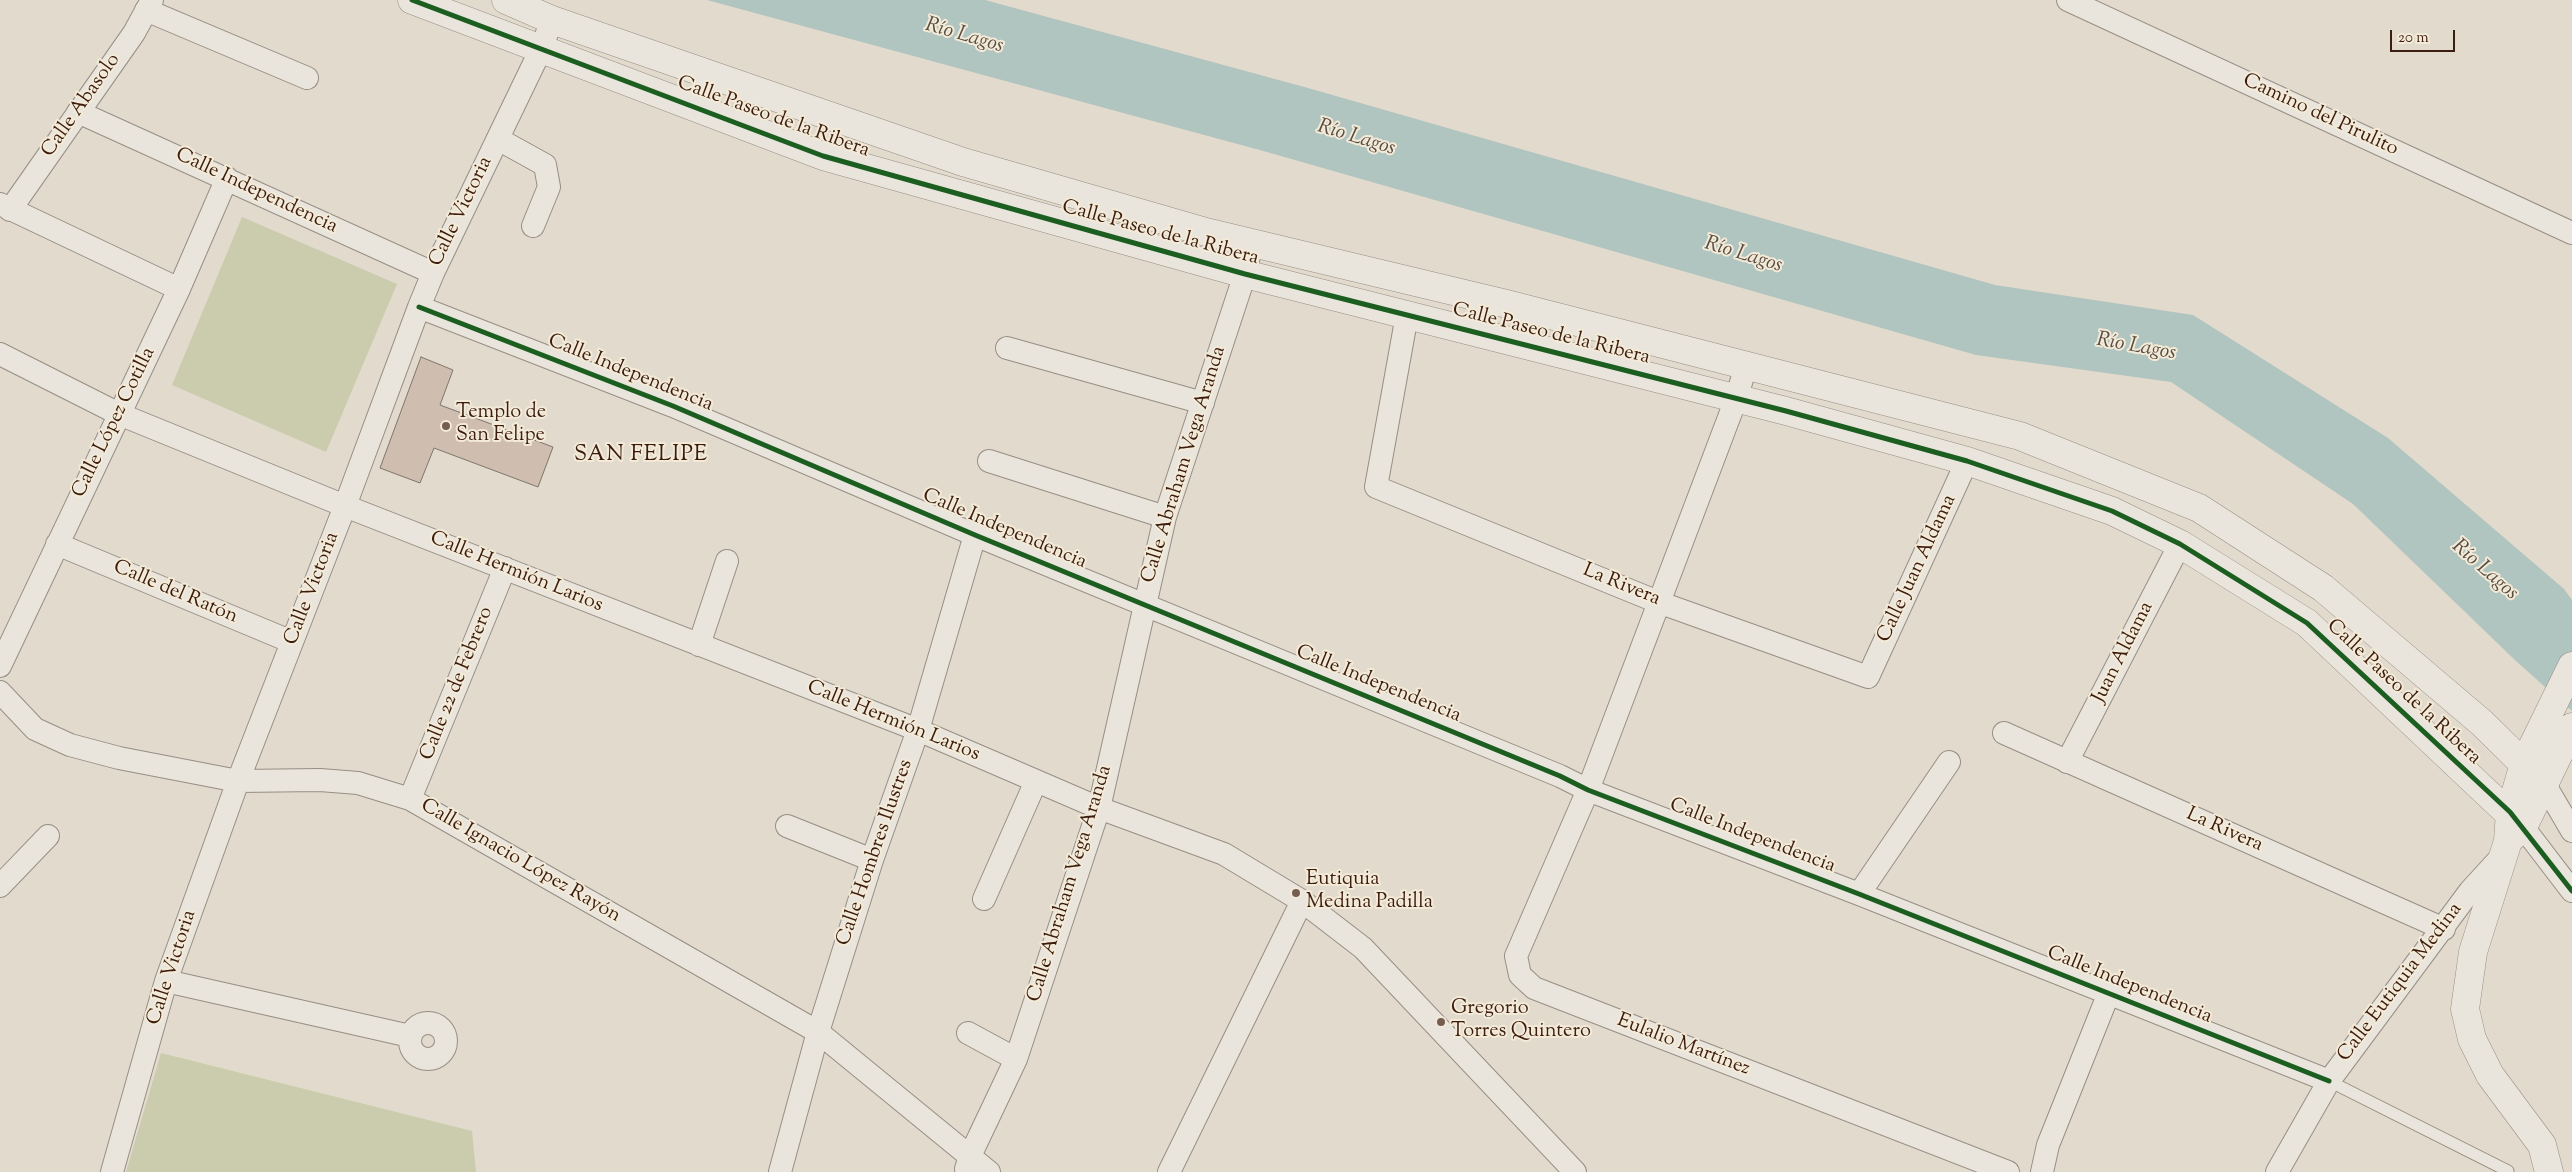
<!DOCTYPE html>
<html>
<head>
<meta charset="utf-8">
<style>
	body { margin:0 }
	#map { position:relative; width:2572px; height:1172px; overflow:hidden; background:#e2dacc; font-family:"Sorts Mill Goudy",serif }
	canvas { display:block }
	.scale { position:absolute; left:2390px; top:30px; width:65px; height:22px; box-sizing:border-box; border:2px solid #3b1c0f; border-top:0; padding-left:6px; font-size:15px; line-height:18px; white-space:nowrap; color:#3b1c0f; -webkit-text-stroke:4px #f3ead7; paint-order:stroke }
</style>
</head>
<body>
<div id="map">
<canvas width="2572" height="1172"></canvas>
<div class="scale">20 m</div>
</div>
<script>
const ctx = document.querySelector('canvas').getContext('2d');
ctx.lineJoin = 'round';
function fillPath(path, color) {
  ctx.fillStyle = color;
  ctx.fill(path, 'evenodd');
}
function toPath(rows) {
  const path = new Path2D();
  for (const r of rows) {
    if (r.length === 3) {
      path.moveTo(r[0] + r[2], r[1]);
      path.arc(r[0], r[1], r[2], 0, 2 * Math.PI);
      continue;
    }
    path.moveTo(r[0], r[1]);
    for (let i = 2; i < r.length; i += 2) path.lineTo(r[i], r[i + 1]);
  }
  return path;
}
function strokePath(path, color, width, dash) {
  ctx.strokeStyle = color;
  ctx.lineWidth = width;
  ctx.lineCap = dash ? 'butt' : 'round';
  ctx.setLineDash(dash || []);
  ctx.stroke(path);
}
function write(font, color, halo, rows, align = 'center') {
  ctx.font = font + ' "Sorts Mill Goudy",serif';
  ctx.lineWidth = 4;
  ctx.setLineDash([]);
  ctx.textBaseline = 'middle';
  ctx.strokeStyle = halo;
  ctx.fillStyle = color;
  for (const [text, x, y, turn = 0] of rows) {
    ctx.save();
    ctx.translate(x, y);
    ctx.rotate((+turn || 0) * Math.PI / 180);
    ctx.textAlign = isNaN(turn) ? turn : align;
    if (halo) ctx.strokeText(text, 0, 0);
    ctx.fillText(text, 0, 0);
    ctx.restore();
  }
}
fillPath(toPath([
	[242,217,397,284,326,452,172,385],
	[161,1053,472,1131,476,1172,126,1172]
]), '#caccad');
fillPath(toPath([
	[707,0,985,0,1308,88,1995,285,2193,315,2388,438,2564,589,2572,600,2572,711,2516,661,2353,504,2171,382,1976,355,1267,152]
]), '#b0c4c0');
const building = toPath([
	[421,357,453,370,440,405,553,447,538,487,434,448,420,483,380,468,421,357]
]);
fillPath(building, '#cfbdb0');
strokePath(building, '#7e756c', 1);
const service = toPath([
	[2329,1081,2508,1171]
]);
const minor = toPath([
	[2068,0,2572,233],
	[146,10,307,78],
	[78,112,433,273],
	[498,139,545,165,549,187,533,226],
	[0,204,179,289],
	[10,210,134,33,152,0],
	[419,307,673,406,975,535,1560,776,1588,790,1859,894,2329,1081],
	[1407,315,1376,487,1658,602,1868,677,1967,461],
	[1007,348,1203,403],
	[0,354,119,414,345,506,918,730,1099,808,1224,854,1302,901,1363,948,1575,1172],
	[1746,366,1736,399,1588,790,1516,956,1520,975,1534,988,2008,1172],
	[989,461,1165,517],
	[57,544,292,642],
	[699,645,727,561],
	[0,666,179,289,227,178],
	[0,692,35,729,70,745,119,758,238,781,320,780,358,783,410,799,818,1032,989,1172],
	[2004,733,2444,929],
	[2067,762,2180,544],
	[2545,785,2572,831],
	[410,799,505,568],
	[787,826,872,860],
	[2523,827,2572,891],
	[0,886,48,836],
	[1859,894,1949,762],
	[984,899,1036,781],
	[166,981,410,1036],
	[428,1041,18],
	[968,1033,1016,1059],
	[966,1169,970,1156,1016,1059,1099,808,1165,517,1245,274,1252,243],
	[112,1172,166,981,238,781,345,506,419,307,433,273,541,49,552,20],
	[780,1172,818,1032,872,860,918,730,975,535],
	[1169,1172,1302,901],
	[2042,1172,2048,1145,2108,995],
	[2277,1172,2329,1081,2470,891,2502,856]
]);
const tertiary = toPath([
	[412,0,823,156,1245,274,1786,411,1967,461,2112,511,2180,544,2307,623,2523,827],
	[506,0,552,20,963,162,1202,231,1507,304,2020,436,2199,508,2323,588,2482,723,2545,785],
	[2511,838,2523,827,2572,727],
	[2549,1172,2542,1145,2490,1075,2472,1039,2465,1009,2473,952,2508,841,2510,812,2524,764,2572,666]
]);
strokePath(service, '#978e84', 13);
strokePath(minor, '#978e84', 24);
strokePath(tertiary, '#978e84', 29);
strokePath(service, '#e9e5dd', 11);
strokePath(minor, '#e9e5dd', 22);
strokePath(tertiary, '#e9e5dd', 28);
strokePath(toPath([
	[412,0,823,156,1245,274,1786,411,1967,461,2112,511,2180,544,2307,623,2510,812,2572,891],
	[419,307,673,406,975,535,1560,776,1588,790,1859,894,2329,1081]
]), '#1b5e20', 5);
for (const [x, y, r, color] of [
	[446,426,5,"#755e51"],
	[1296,893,5,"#755e51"],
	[1441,1022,5,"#755e51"]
]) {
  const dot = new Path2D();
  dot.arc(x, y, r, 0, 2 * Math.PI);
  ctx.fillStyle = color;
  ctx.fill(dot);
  strokePath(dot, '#f3ead7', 2);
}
write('20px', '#3b1c0f', '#f3ead7', [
	["Calle Abasolo",82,106,-55],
	["Camino del Pirulito",2320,116,25],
	["Calle Paseo de la Ribera",773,118,20],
	["Calle Independencia",256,192,25],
	["Calle Victoria",462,212,-64],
	["Calle Paseo de la Ribera",1160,234,15],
	["Calle Paseo de la Ribera",1551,335,14],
	["Calle Independencia",630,374,22],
	["Calle López Cotilla",115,423,-64],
	["Calle Abraham Vega Aranda",1185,465,-73],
	["Calle Independencia",1004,530,23],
	["Calle Juan Aldama",1918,569,-65],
	["Calle Hermión Larios",516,573,22],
	["La Rivera",1621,586,22],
	["Calle Victoria",313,589,-69],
	["Calle del Ratón",175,593,23],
	["Juan Aldama",2124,653,-63],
	["Calle 22 de Febrero",458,684,-68],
	["Calle Independencia",1378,685,22],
	["Calle Paseo de la Ribera",2403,693,43],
	["Calle Hermión Larios",893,722,22],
	["La Rivera",2224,831,24],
	["Calle Independencia",1752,837,21],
	["Calle Hombres Ilustres",876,853,-71],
	["Calle Ignacio López Rayón",520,862,30],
	["Calle Abraham Vega Aranda",1071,884,-73],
	["Calle Victoria",173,968,-72],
	["Calle Eutiquia Medina",2401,983,-53],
	["Calle Independencia",2129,986,22],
	["Eulalio Martínez",1683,1046,21]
]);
write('20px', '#3b1c0f', '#f3ead7', [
	["Templo de",456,414],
	["San Felipe",456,437],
	["Eutiquia",1306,881],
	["Medina Padilla",1306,904],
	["Gregorio",1451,1010],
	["Torres Quintero",1451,1033]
], 'left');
write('italic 21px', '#584c43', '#f3ead7', [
	["Río Lagos",964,37,16],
	["Río Lagos",1356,139,17],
	["Río Lagos",1743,256,17],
	["Río Lagos",2136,348,10],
	["Río Lagos",2484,571,41]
]);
ctx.letterSpacing = '1px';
write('22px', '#3b1c0f', '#f3ead7', [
	["SAN FELIPE",641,456]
]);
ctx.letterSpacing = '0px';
</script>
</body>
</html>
